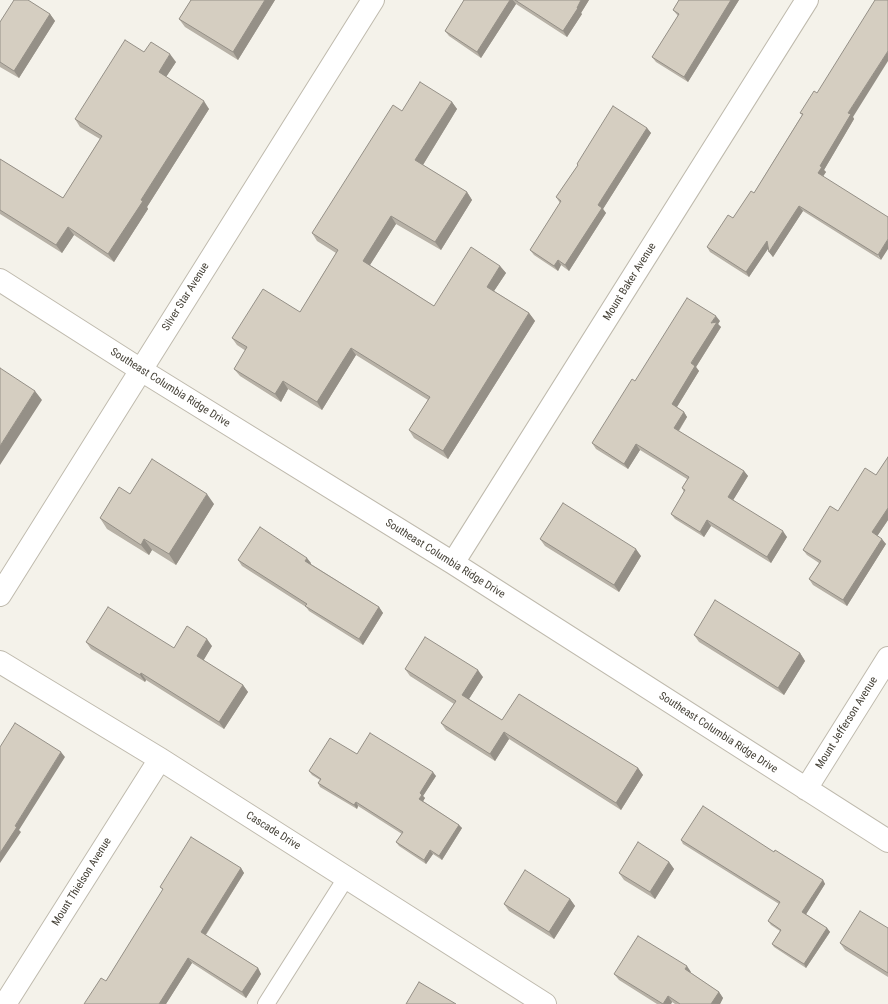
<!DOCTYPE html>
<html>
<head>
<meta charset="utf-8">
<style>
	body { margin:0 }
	canvas { display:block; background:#f4f2ea }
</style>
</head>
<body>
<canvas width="888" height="1004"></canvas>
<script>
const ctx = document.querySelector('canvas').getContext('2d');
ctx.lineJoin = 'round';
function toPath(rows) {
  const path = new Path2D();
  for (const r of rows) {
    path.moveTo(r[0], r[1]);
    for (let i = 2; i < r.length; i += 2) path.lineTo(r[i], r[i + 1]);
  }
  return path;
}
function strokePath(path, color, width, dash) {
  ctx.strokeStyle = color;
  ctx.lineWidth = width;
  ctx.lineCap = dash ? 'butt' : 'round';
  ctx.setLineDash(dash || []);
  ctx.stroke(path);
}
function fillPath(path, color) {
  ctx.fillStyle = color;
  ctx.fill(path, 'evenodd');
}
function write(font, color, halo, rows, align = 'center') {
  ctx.font = font + ' "Roboto Condensed",sans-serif';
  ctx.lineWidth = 4;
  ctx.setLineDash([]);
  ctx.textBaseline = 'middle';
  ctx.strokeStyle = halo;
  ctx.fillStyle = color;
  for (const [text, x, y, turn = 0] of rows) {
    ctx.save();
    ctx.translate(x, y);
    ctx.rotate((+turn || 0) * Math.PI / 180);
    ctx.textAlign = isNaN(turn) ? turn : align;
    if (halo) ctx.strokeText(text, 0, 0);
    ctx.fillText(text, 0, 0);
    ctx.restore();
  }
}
const lane = toPath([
	[266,1004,346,878]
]);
const street = toPath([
	[0,280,141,370,453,563,888,841],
	[453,563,807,0],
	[0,595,373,0],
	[0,662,160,759,545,1004],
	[806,789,888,658],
	[5,1004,160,759]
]);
strokePath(lane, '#bfbaad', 18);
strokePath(street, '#bfbaad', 24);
strokePath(lane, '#fff', 16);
strokePath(street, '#fff', 22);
fillPath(toPath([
	[191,0,275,0,238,60,185,27,179,19],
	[464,0,589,0,581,13,582,14,567,37,516,4,481,58,449,36,445,31],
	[679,0,739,0,688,82,656,62,652,57,678,16,673,10],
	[50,14,55,21,19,78,0,67,0,22],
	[144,52,176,62,166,77,209,109,147,207,148,209,114,262,74,235,62,253,0,214,0,159,63,198,100,139,80,127,75,119],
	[817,93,853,117,854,119,824,170,826,172,823,176,881,260,803,211,773,257,769,252,768,248,749,277,710,252,707,247,733,218,754,193,802,115,800,113],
	[452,102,457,109,423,165,467,192,472,200,441,250,396,224,370,265,434,306,500,266,506,273,494,291,529,313,535,321,448,459,414,438,409,430,428,400,356,355,322,410,288,389,281,402,240,376,234,369,246,351,237,345,232,338,300,312,336,253,317,241,312,233,402,111],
	[647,128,651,133,603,209,606,213,569,271,561,265,558,271,534,255,530,250,560,203,556,197,578,165,577,164],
	[720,321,718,324,721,327,696,367,699,371,677,407,684,412,687,417,679,431,744,471,748,476,733,500,787,537,771,563,711,526,704,537,675,519,671,514,684,492,682,488,687,479,640,450,628,469,596,449,592,443,635,381],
	[888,457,888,520,877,536,886,544,847,606,813,585,809,579,819,563,807,555,803,550,838,511,876,475],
	[130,494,214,504,176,565,152,550,149,555,107,529,100,518],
	[540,539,641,556,619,592,545,546],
	[238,560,311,563,311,564,379,607,383,613,363,645,309,611,306,607,242,566],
	[694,635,800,653,805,661,784,695,699,642],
	[86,642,174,648,212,646,203,660,243,685,248,692,224,729,146,680,145,682,91,649],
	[405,669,483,677,469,699,502,720,638,768,643,775,621,810,509,739,495,761,446,730,441,723,454,704,410,676],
	[357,754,436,776,423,796,425,798,423,801,459,825,462,828,442,860,433,854,426,864,399,846,396,842,402,834,358,806,357,809,320,787,318,783,320,780,312,775,309,771],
	[681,840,774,852,823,880,825,884,806,914,827,928,830,932,806,968,774,947,772,944,780,931,771,925,768,921,779,904,683,844],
	[669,862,674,869,655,899,624,880,619,873],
	[241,868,244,873,206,935,258,968,261,974,246,998,192,963,166,1004,84,1004,106,981,163,890,160,887],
	[570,899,575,906,554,939,509,911,504,904],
	[888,928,888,977,845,950,840,943],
	[691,972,691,973,719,992,723,998,720,1004,675,1004,672,1002,671,1004,657,1004,619,980,614,974]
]), '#b7b1a6');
fillPath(toPath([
	[265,0,275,0,238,60,233,52],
	[510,0,513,0,516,4,481,58,477,52],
	[581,0,589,0,581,13,582,14,567,37,563,31],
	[731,0,739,0,688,82,684,77],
	[50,14,55,21,19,78,14,71],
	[888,51,888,61,853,117,854,119,824,170,826,172,822,178,818,173,820,166,848,113],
	[170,54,176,62,164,80,159,72],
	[204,101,209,109,147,207,148,209,114,262,108,254,141,200],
	[452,102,457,109,421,168,415,160],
	[647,128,651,133,603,209,606,213,569,271,565,265,598,205],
	[467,192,472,200,441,250,435,242],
	[799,206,803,211,773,257,769,252],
	[391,216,396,224,368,268,363,261],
	[68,227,74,235,62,253,56,245],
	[888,239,888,249,881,260,878,255],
	[767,241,770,246,749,277,746,272],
	[558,260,561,265,558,271,554,266],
	[500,266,506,273,492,294,487,287],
	[529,313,535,321,448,459,443,451],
	[716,316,720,321,718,324,721,327,696,367,699,371,675,410,672,404,711,323],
	[351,348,356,355,322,410,317,402],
	[283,381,288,389,281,402,275,394],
	[35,391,42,400,0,465,0,446],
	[684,412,687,417,677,433,674,428],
	[636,444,640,450,628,469,624,464],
	[744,471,748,476,732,502,728,497],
	[207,494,214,504,176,565,169,554],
	[888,508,888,520,876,538,872,532],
	[707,520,711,526,704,537,700,532],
	[783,531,787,537,771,563,767,557],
	[144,539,152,550,149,555,141,545],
	[882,539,886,544,847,606,843,600],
	[636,549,641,556,619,592,614,585],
	[307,558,311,563,309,566,305,561],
	[379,607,383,613,363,645,359,639],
	[207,639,212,646,202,663,197,656],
	[800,653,805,661,784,695,778,688],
	[478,670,483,677,467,702,462,695],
	[141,673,146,680,145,682,140,675],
	[243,685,248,692,224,729,219,722],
	[504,732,509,739,495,761,490,754],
	[61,752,65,757,19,830,21,832,0,863,0,853,15,826],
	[638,768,643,775,621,810,616,803],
	[433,772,436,776,423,796,425,798,422,803,419,799,420,793],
	[356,802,358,806,357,809,354,805],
	[459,825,462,828,442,860,439,856],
	[430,850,433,854,426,864,424,860],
	[669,862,674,869,655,899,650,892],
	[241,868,244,873,204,937,201,932],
	[823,880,825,884,805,916,802,912],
	[570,899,575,906,554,939,549,932],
	[827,928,830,932,806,968,804,964],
	[188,958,192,963,166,1004,159,1004],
	[687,966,691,972,689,975,685,969],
	[258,968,261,974,246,998,242,992],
	[719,992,723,998,720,1004,711,1004],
	[668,996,672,1002,671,1004,663,1004]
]), '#959087');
const building = toPath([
	[14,0,28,0,50,14,14,71,0,62,0,22,14,0],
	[191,0,265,0,233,52,179,19,191,0],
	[464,0,510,0,477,52,445,31,464,0],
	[515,0,581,0,577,8,578,8,563,31,515,0],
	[679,0,731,0,684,77,652,57,679,14,673,10,679,0],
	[875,0,888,0,888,51,848,113,851,114,820,166,822,167,818,173,888,217,888,239,878,255,799,206,769,252,767,241,746,272,707,247,728,215,733,218,751,191,754,193,803,114,800,113,814,91,817,93,875,0],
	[125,40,144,52,151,42,170,54,159,72,204,101,141,200,143,201,108,254,68,227,56,245,0,210,0,159,63,198,102,136,75,119,125,40],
	[420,82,452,102,415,160,467,192,435,242,391,216,363,261,434,306,471,247,500,266,487,287,529,313,443,451,409,430,430,397,351,348,317,402,283,381,275,394,234,369,247,347,232,338,263,289,300,312,338,250,312,233,393,105,402,111,420,82],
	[613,106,647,128,598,205,602,208,565,265,558,260,554,266,530,250,561,201,556,197,578,165,577,164,613,106],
	[687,298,716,316,711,323,717,322,691,363,695,366,672,404,684,412,674,428,744,471,728,497,783,531,767,557,707,520,700,532,671,514,685,490,682,488,689,477,636,444,624,464,592,443,632,379,635,381,687,298],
	[0,368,35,391,0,446,0,368],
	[888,457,888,508,872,532,882,539,843,600,809,579,821,561,803,550,830,506,838,511,865,468,876,475,888,457],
	[152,459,207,494,169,554,144,539,141,545,100,518,119,487,130,494,152,459],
	[563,503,636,549,614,585,540,539,563,503],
	[260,527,307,558,305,561,379,607,359,639,305,606,307,604,238,560,260,527],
	[715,600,800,653,778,688,694,635,715,600],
	[108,607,174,648,187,626,207,639,197,656,243,685,219,722,141,673,140,675,86,642,108,607],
	[425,637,478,670,462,695,502,720,519,694,638,768,616,803,504,732,490,754,441,723,456,701,405,669,425,637],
	[15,723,61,752,15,826,17,827,0,853,0,747,15,723],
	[370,733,433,772,420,793,422,795,419,799,459,825,439,856,430,850,424,860,396,842,403,832,356,802,354,805,318,783,321,779,309,771,330,738,357,754,370,733],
	[703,806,774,852,775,850,823,880,802,912,827,928,804,964,772,944,781,930,768,921,780,902,681,840,703,806],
	[191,837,241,868,201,932,258,968,242,992,188,958,159,1004,84,1004,101,978,106,981,163,889,160,887,191,837],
	[638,842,669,862,650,892,619,873,638,842],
	[525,870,570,899,549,932,504,904,525,870],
	[860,911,888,928,888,973,840,943,860,911],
	[638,936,687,966,685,969,719,992,711,1004,680,1004,668,996,663,1004,614,974,638,936],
	[419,982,456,1004,406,1004,419,982]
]);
fillPath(building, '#d5cec1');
strokePath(building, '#959087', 1);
write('11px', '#474339', '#fff', [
	["Mount Baker Avenue",630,282,-58],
	["Silver Star Avenue",186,297,-58],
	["Southeast Columbia Ridge Drive",170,388,32],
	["Southeast Columbia Ridge Drive",445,559,32],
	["Mount Jefferson Avenue",847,723,-58],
	["Southeast Columbia Ridge Drive",718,733,33],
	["Cascade Drive",273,831,32],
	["Mount Thielson Avenue",82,882,-58]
]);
</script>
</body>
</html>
